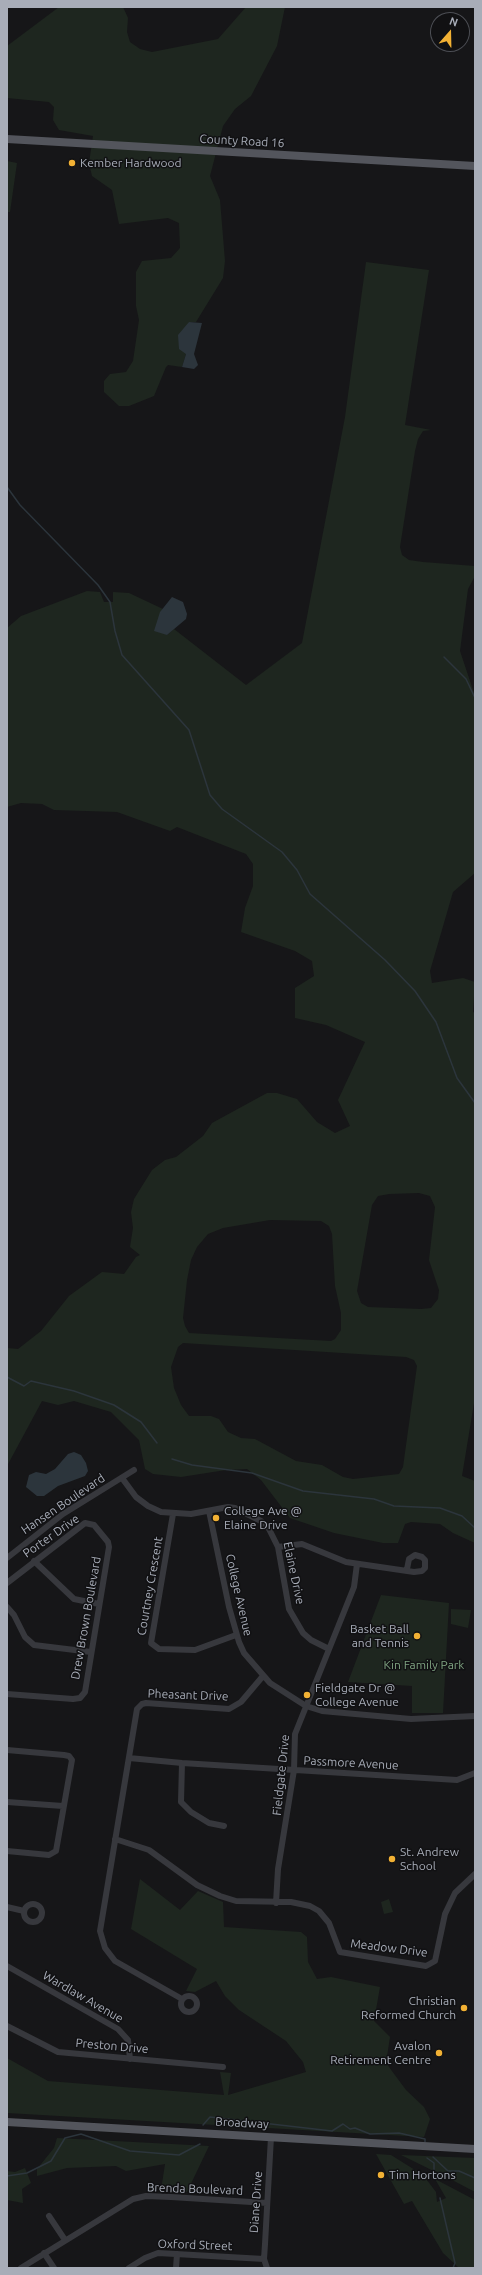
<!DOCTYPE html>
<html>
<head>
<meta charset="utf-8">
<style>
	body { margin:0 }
	#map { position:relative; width:482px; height:2275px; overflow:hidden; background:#161618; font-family:Ubuntu,sans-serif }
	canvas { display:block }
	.frame { position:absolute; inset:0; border:8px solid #a8adb8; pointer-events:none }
	.north { position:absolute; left:430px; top:12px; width:40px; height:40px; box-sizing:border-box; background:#111113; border:1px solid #4d4f55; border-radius:50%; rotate:20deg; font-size:11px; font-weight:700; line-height:16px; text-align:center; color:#a8adb8 }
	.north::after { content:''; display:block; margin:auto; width:14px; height:18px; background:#f2b134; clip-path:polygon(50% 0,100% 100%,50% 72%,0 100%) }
</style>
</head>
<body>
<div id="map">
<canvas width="482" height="2275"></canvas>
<div class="frame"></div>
<div class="north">N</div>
</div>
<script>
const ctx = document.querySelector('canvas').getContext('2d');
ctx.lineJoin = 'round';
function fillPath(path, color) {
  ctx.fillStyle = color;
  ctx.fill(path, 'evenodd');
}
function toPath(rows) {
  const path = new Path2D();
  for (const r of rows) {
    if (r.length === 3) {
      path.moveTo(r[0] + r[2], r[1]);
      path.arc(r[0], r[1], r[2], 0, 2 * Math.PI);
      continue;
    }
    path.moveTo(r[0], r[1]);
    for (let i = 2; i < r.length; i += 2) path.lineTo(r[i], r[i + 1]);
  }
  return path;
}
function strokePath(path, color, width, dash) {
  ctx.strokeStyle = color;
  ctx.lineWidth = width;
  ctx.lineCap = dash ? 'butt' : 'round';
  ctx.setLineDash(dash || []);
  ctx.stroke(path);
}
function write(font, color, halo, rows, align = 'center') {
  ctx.font = font + ' Ubuntu,sans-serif';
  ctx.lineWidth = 3;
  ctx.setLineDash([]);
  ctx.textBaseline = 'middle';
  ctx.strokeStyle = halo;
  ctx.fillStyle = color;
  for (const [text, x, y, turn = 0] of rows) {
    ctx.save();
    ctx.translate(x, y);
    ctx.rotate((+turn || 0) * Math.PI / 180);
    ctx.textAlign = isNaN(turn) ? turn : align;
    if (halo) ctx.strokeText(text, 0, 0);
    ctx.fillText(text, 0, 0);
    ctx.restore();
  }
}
fillPath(toPath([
	[59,7,123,7,128,18,127,32,130,42,140,49,152,52,218,39,246,7,285,7,277,46,251,96,235,109,223,126,210,176,220,200,225,261,223,278,196,322,189,322,186,354,182,367,168,365,166,367,154,396,129,406,119,406,104,392,104,381,110,374,126,372,133,361,139,320,136,306,136,272,142,261,171,258,180,248,179,223,168,218,119,224,112,190,92,176,89,163,93,136,59,130,53,120,54,107,49,102,7,98,7,46],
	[7,161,17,163,10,212,7,212],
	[366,262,429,270,405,425,431,430,423,431,418,439,415,451,400,547,402,555,409,560,423,562,475,566,475,576,468,589,460,651,475,696,475,873,453,892,430,971,432,983,463,978,475,982,473,1012,475,1013,475,1397,462,1476,475,1481,475,1543,453,1533,440,1524,411,1522,405,1524,398,1543,383,1543,334,1533,290,1518,261,1480,247,1469,226,1470,181,1477,153,1474,145,1469,139,1440,111,1412,74,1401,58,1405,42,1401,7,1466,7,1348,18,1349,41,1331,69,1296,102,1272,124,1274,136,1257,140,1255,130,1247,133,1228,131,1212,134,1199,152,1170,165,1160,176,1157,203,1136,212,1123,267,1093,277,1093,297,1099,317,1122,335,1133,350,1126,338,1100,365,1042,326,1025,295,1018,295,988,314,976,312,961,295,951,241,932,245,908,253,886,253,864,246,854,177,827,170,831,117,812,54,810,42,804,21,803,7,807,7,628,21,616,87,591,100,592,104,602,113,602,113,592,129,593,163,609,160,613,167,635,174,629,246,685,302,643,345,417],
	[419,1193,430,1196,435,1207,429,1260,439,1290,438,1299,431,1308,421,1309,368,1307,361,1303,357,1291,372,1205,378,1196,389,1194],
	[270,1220,321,1221,329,1226,332,1234,335,1286,341,1313,341,1330,335,1339,331,1341,189,1333,185,1326,183,1318,187,1280,191,1260,197,1247,208,1234,223,1228],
	[183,1343,406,1357,414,1360,417,1366,403,1467,399,1474,353,1479,343,1477,322,1465,296,1461,255,1439,241,1438,228,1432,219,1419,211,1416,189,1416,181,1405,174,1388,171,1367,178,1347],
	[381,1595,449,1603,443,1713,412,1713,412,1686,348,1682],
	[451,1609,471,1610,468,1628,451,1624],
	[140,1879,180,1910,198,1891,223,1902,224,1927,301,1932,307,1937,308,1962,317,1979,331,1977,380,1987,374,2021,390,2037,386,2063,406,2090,424,2107,430,2119,424,2137,7,2113,7,2058,48,2081,224,2095,220,2072,231,2073,228,2095,306,2072,303,2062,286,2041,239,2010,225,1996,216,1981,195,1992,186,1991,197,1969,131,1929],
	[389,1899,393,1912,384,1914,381,1902],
	[57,2138,172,2144,209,2146,187,2192,161,2190,165,2164,126,2171,116,2166,67,2168,37,2176,37,2169,54,2148],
	[376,2154,391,2155,423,2175,436,2192,437,2202,446,2198,435,2179,475,2200,475,2268,459,2268,443,2253,412,2201,404,2204],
	[401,2155,475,2158,475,2192,456,2182],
	[25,2168,31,2183,22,2189,23,2203,7,2200,7,2171,15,2172]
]), '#1e261f');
fillPath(toPath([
	[189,322,202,323,194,354,198,365,194,369,182,367,186,354,179,349,178,335],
	[172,597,183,602,187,614,186,619,167,635,154,631,160,612],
	[74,1452,81,1455,86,1463,88,1471,85,1476,58,1486,44,1496,37,1496,26,1487,29,1475,36,1472,46,1474,55,1469,68,1454]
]), '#2c353c');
strokePath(toPath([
	[7,487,20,505,98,585,110,602,115,631,122,655,189,730,210,795,222,809,282,852,297,870,310,894,385,960,415,991,436,1022,457,1078,475,1103],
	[444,657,466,679,475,698],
	[7,1377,24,1386,31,1381,74,1391,114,1405,141,1422,157,1443],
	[172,1459,192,1465,252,1473,303,1491,374,1499,394,1506,440,1508,462,1516,475,1528],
	[203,2125,210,2117,332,2131,343,2124,350,2129,355,2128,370,2134,399,2133,425,2139,425,2142],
	[433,2157,448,2171,459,2171,475,2178],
	[427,2158,434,2163,434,2172],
	[7,2176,27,2173,51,2161,65,2138,81,2134,130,2151,179,2155,200,2144],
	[435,2178,435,2179],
	[440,2198,455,2263,453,2268]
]), '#2c353c', 1.5);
strokePath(toPath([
	[122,1478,136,1497,148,1506,161,1512,191,1514,228,1507,235,1508,261,1521,269,1529,278,1547,289,1609,303,1633,311,1640,329,1649],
	[209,1511,229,1607,239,1642,244,1653,270,1683,306,1706,322,1711,411,1719,475,1716],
	[173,1514,151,1643,159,1649,195,1650,236,1635],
	[278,1547,302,1544,346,1562,414,1572,422,1571,425,1568,425,1560,422,1557,415,1555,409,1559,407,1569],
	[7,1558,63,1514,134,1470],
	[34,1561,74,1599,99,1604],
	[7,1583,85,1523,94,1525,108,1542,109,1547,85,1692,80,1698,73,1699,7,1694],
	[7,1607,14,1615,25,1637,34,1645,91,1652],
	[7,1750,64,1755,69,1756,72,1760,56,1851,49,1855,7,1851],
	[129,1758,182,1763,457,1780,475,1773],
	[182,1763,181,1802,191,1812,209,1823,224,1826],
	[7,1802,63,1806],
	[115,1839,149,1850,197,1885,220,1896,236,1901,291,1902,310,1906,319,1911,329,1923,340,1952,426,1966,435,1961,445,1914,455,1893,475,1874],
	[276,1903,278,1869,294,1770,295,1734,354,1587,357,1564],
	[33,1913,9],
	[7,1907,24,1911],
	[7,1966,118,2029,128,2040,130,2059],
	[189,2004,8],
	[182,1999,115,1961,105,1948,100,1931,137,1709,142,1704,146,1703,229,1709,241,1702,263,1676],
	[7,2026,58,2052,223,2067],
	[49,2216,65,2240],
	[44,2253,54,2268],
	[21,2268,133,2199,146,2196,171,2197,267,2203],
	[129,2268,145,2258,158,2253,264,2259],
	[176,2268,177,2254],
	[267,2268,264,2259,265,2244,271,2137]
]), '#37383d', 6);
strokePath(toPath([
	[7,139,475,166],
	[7,2122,475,2149]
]), '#53555c', 8);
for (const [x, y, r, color] of [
	[72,163,4,"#f2b134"],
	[216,1518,4,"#f2b134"],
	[417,1636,4,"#f2b134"],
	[307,1695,4,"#f2b134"],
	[392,1859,4,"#f2b134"],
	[464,2008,4,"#f2b134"],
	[439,2053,4,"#f2b134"],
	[381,2175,4,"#f2b134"]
]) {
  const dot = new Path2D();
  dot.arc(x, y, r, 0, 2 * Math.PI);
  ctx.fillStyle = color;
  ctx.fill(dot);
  strokePath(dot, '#111113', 1.5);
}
write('12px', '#a8adb8', '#111113', [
	["County Road 16",242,141,3],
	["Hansen Boulevard",63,1504,-34],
	["Porter Drive",51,1536,-35],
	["Elaine Drive",294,1573,78],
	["Courtney Crescent",150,1586,-80],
	["College Avenue",239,1595,77],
	["Drew Brown Boulevard",86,1618,-80],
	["Pheasant Drive",188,1695,2],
	["Passmore Avenue",351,1763,3],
	["Fieldgate Drive",281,1775,-84],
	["Meadow Drive",389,1948,7],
	["Wardlaw Avenue",83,1997,30],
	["Preston Drive",112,2046,5],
	["Broadway",242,2123,3],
	["Brenda Boulevard",195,2189,2],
	["Diane Drive",256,2202,-86],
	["Oxford Street",195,2245,2]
]);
write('12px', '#a8adb8', '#111113', [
	["Kember Hardwood",80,163],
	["College Ave @",224,1511],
	["Elaine Drive",224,1525],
	["Basket Ball",409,1629,"right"],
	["and Tennis",409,1643,"right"],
	["Fieldgate Dr @",315,1688],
	["College Avenue",315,1702],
	["St. Andrew",400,1852],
	["School",400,1866],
	["Christian",456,2001,"right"],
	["Reformed Church",456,2015,"right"],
	["Avalon",431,2046,"right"],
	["Retirement Centre",431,2060,"right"],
	["Tim Hortons",389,2175]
], 'left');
write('12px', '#7fa381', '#111113', [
	["Kin Family Park",424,1665]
]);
</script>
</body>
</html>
